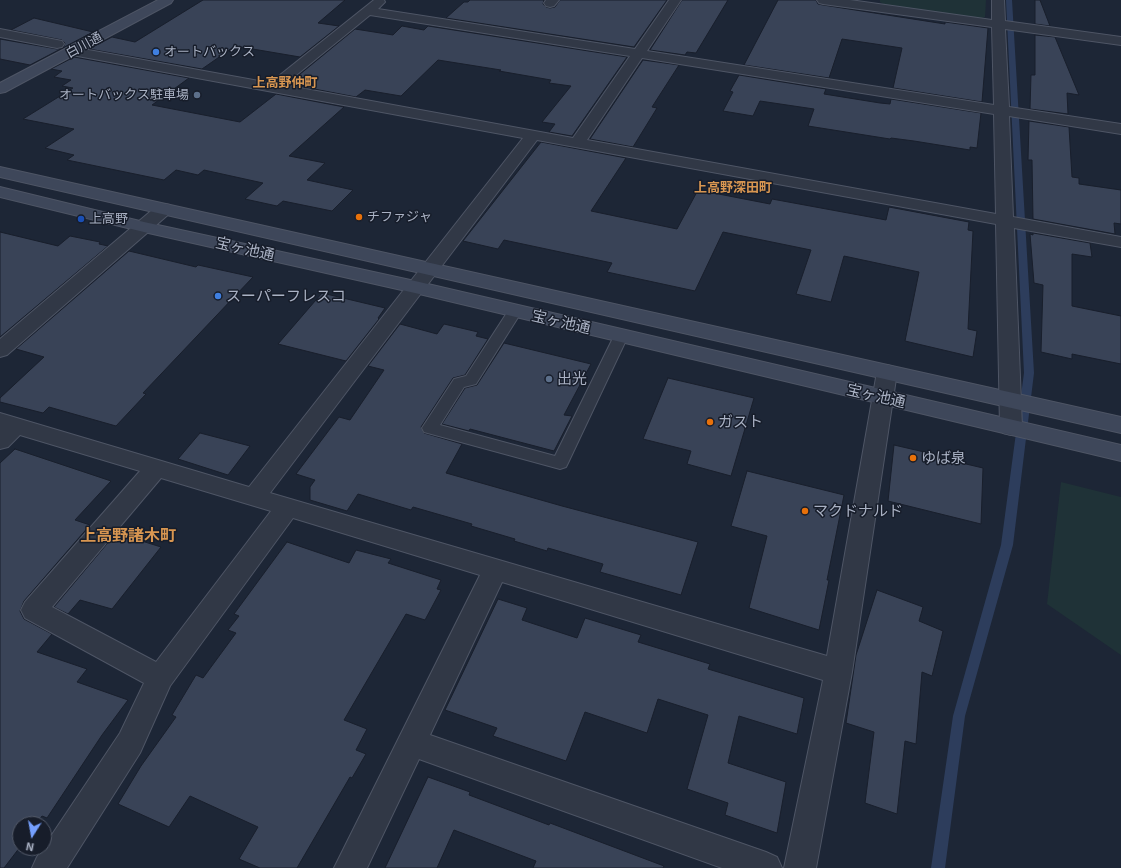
<!DOCTYPE html>
<html>
<head>
<meta charset="utf-8">
<style>
	body { margin:0 }
	#map { position:relative; width:1121px; height:868px; overflow:hidden; background:#1d2636; font-family:"Exo 2",sans-serif }
	canvas { display:block }
	.north { position:absolute; left:12px; top:816px; width:40px; height:40px; box-sizing:border-box; background:#171d2a; border:1px solid #525968; border-radius:50%; rotate:191deg; font-size:11px; font-weight:700; line-height:16px; text-align:center; color:#aab2c4 }
	.north::after { content:''; display:block; margin:auto; width:14px; height:18px; background:#75a0fe; clip-path:polygon(50% 0,100% 100%,50% 72%,0 100%) }
</style>
</head>
<body>
<div id="map">
<canvas width="1121" height="868"></canvas>
<div class="north">N</div>
</div>
<script>
const ctx = document.querySelector('canvas').getContext('2d');
ctx.lineJoin = 'round';
function fillPath(path, color) {
  ctx.fillStyle = color;
  ctx.fill(path, 'evenodd');
}
function toPath(rows) {
  const path = new Path2D();
  for (const r of rows) {
    path.moveTo(r[0], r[1]);
    for (let i = 2; i < r.length; i += 2) path.lineTo(r[i], r[i + 1]);
  }
  return path;
}
function strokePath(path, color, width, dash) {
  ctx.strokeStyle = color;
  ctx.lineWidth = width;
  ctx.lineCap = dash ? 'butt' : 'round';
  ctx.setLineDash(dash || []);
  ctx.stroke(path);
}
function write(font, color, halo, rows, align = 'center') {
  ctx.font = font + ' "Exo 2","Noto Sans JP",sans-serif';
  ctx.lineWidth = 3;
  ctx.setLineDash([]);
  ctx.textBaseline = 'middle';
  ctx.strokeStyle = halo;
  ctx.fillStyle = color;
  for (const [text, x, y, turn = 0] of rows) {
    ctx.save();
    ctx.translate(x, y);
    ctx.rotate((+turn || 0) * Math.PI / 180);
    ctx.textAlign = isNaN(turn) ? turn : align;
    if (halo) ctx.strokeText(text, 0, 0);
    ctx.fillText(text, 0, 0);
    ctx.restore();
  }
}
fillPath(toPath([
	[880,0,986,0,985,17,979,19,886,6,880,2],
	[1061,482,1121,497,1121,655,1047,604]
]), '#1f3237');
fillPath(toPath([
	[1006,0,1012,0,1034,373,1013,545,965,716,945,868,931,868,953,716,1001,545,1024,373,1006,0]
]), '#2d3d5c');
const building = toPath([
	[203,0,345,0,318,23,339,26,300,57,235,46,202,69,89,49,112,37,135,42,203,0],
	[470,0,544,0,543,4,546,7,550,8,555,7,560,0,667,0,634,47,446,18,464,2,468,2,470,0],
	[682,0,728,0,696,53,687,52,685,55,650,50,682,0],
	[778,0,816,0,818,4,823,5,945,24,945,22,988,28,982,102,893,88,902,48,842,39,829,78,744,65,778,0],
	[1035,0,1040,0,1050,26,1035,24,1035,0],
	[34,18,93,32,30,65,0,59,0,39,57,49,63,48,65,43,62,40,11,30,34,18],
	[402,26,424,30,428,26,627,57,572,136,549,132,555,124,542,122,571,86,549,83,551,80,499,71,501,70,438,60,401,96,365,90,356,97,288,84,355,29,393,35,402,26],
	[1035,35,1055,37,1079,95,1067,93,1068,114,1030,109,1031,75,1035,75,1035,35],
	[74,57,189,78,152,105,240,122,276,94,344,107,289,156,325,163,307,180,353,190,332,211,283,201,277,206,245,199,263,183,204,170,198,175,176,170,164,180,67,160,74,155,45,148,74,129,23,119,73,88,62,86,71,80,54,77,62,71,51,69,74,57],
	[643,60,679,65,652,107,657,108,633,147,590,139,643,60],
	[739,75,826,89,824,94,880,103,890,104,891,99,981,113,977,148,970,147,970,150,914,141,891,138,890,139,808,126,814,109,760,101,753,116,723,111,733,92,730,91,739,75],
	[1029,121,1069,127,1072,177,1079,178,1079,184,1121,190,1121,224,1114,223,1115,234,1033,219,1032,160,1028,160,1029,121],
	[541,142,626,158,591,211,677,229,698,190,770,204,772,199,886,220,889,207,969,222,968,230,973,231,968,329,977,331,973,357,905,341,919,272,844,256,831,302,796,294,811,250,723,232,695,291,607,272,612,263,504,240,498,249,463,241,541,142],
	[0,232,58,246,70,236,100,242,99,244,108,246,0,337,0,232],
	[1033,233,1090,243,1092,257,1072,254,1072,306,1121,316,1121,364,1072,354,1072,359,1041,352,1043,285,1034,283,1030,234,1033,235,1033,233],
	[129,251,196,267,198,265,253,277,143,393,146,394,116,426,49,407,43,413,0,402,0,398,44,357,16,349,129,251],
	[322,293,385,308,378,318,379,319,346,361,278,344,322,293],
	[400,324,437,334,444,324,478,332,476,336,488,339,465,375,453,378,421,427,424,433,462,444,446,473,562,506,698,542,681,595,600,572,603,564,548,548,547,551,514,541,515,539,471,526,472,524,413,507,411,510,358,494,347,511,310,500,310,487,315,480,296,474,339,417,350,420,384,370,368,366,400,324],
	[504,343,591,364,564,415,572,416,554,451,470,429,469,431,442,424,465,388,477,385,504,343],
	[668,378,754,398,731,476,687,464,691,451,643,439,668,378],
	[200,433,250,446,228,475,178,459,200,433],
	[894,445,933,454,932,456,983,468,981,524,888,501,894,445],
	[15,449,111,481,75,520,90,525,24,601,20,611,24,619,52,634,37,652,87,669,77,682,128,700,102,735,47,818,42,816,36,824,20,824,20,847,4,868,0,868,0,463,15,449],
	[747,471,844,495,827,580,829,580,819,630,749,608,767,536,731,526,747,471],
	[116,533,161,547,112,609,80,600,68,614,54,607,116,533],
	[287,542,349,563,356,550,391,559,388,563,441,580,437,589,441,590,425,620,406,614,344,720,367,729,356,750,366,754,352,778,350,777,297,868,260,868,239,859,258,827,190,796,169,827,118,804,141,766,176,717,172,715,196,675,203,678,236,633,228,630,239,616,234,614,287,542],
	[877,590,923,607,919,621,943,631,932,676,922,672,916,744,905,741,897,814,865,803,874,732,846,723,856,655,877,590],
	[498,599,527,608,522,620,577,638,585,618,641,635,638,642,710,664,708,669,804,698,797,734,739,716,728,763,786,782,777,833,725,815,728,803,687,789,708,715,658,699,647,733,585,712,566,761,493,736,497,728,445,710,498,599],
	[428,777,470,792,469,795,549,825,550,823,664,866,663,868,533,868,536,861,454,830,437,868,385,868,428,777]
]);
fillPath(building, '#394357');
strokePath(building, '#191f2c', 1);
const lane = toPath([
	[515,307,520,308,522,311,476,384,464,387,440,425,555,456,614,336,616,333,621,331,626,333,628,336,568,463,566,467,560,469,424,432,422,428,454,379,466,376,510,308,515,307]
]);
const street = toPath([
	[374,0,384,0,385,2,378,9,635,49,669,0,681,0,647,51,994,105,992,27,823,4,819,3,817,0,850,0,992,20,992,0,1004,0,1005,21,1121,37,1121,45,1005,29,1009,107,1121,124,1121,134,1009,116,1013,217,1121,237,1121,247,1014,228,1022,427,1019,433,1011,435,1003,433,1000,427,996,224,537,140,270,493,827,656,877,372,880,367,887,365,894,367,897,372,852,672,816,868,784,868,823,680,502,582,430,735,766,852,777,857,782,868,722,868,419,759,367,868,334,868,480,575,293,518,170,686,140,753,67,868,32,868,37,857,120,733,144,683,25,618,21,610,25,602,140,471,20,435,8,447,0,449,0,413,249,487,523,138,72,55,67,54,65,51,67,48,72,47,270,83,374,0],
	[370,15,630,56,573,138,284,85,370,15],
	[642,58,994,114,996,214,587,140,642,58],
	[161,478,271,511,156,662,52,607,161,478],
	[546,0,559,0,554,6,550,7,546,6,544,3,546,0],
	[0,29,57,40,62,41,64,44,62,47,57,48,0,37,0,29],
	[164,204,170,205,172,209,170,213,7,355,0,357,0,339,158,205,164,204]
]);
const secondary = toPath([
	[158,0,173,0,171,3,5,92,0,93,0,83,158,0],
	[0,167,1121,417,1121,433,0,177,0,167],
	[0,187,144,222,415,281,1121,445,1121,461,415,293,144,232,0,197,0,187]
]);
strokePath(lane, '#4e5565', 2);
strokePath(street, '#4e5565', 2);
strokePath(secondary, '#4e5565', 2);
fillPath(lane, '#313846');
fillPath(street, '#313846');
fillPath(secondary, '#3e475a');
for (const [x, y, r, color] of [
	[156,52,4,"#3f7fe0"],
	[197,95,4,"#5c6f8a"],
	[359,217,4,"#e8710a"],
	[81,219,4,"#1a4fb4"],
	[218,296,4,"#3f7fe0"],
	[549,379,4,"#5c6f8a"],
	[710,422,4,"#e8710a"],
	[913,458,4,"#e8710a"],
	[805,511,4,"#e8710a"]
]) {
  const dot = new Path2D();
  dot.arc(x, y, r, 0, 2 * Math.PI);
  ctx.fillStyle = color;
  ctx.fill(dot);
  strokePath(dot, '#171d2a', 1.5);
}
write('13px', '#aab2c4', '#171d2a', [
	["白川通",84,45,-29]
]);
write('13px', '#aab2c4', '#171d2a', [
	["オートバックス",164,52],
	["オートバックス駐車場",189,95,"right"],
	["チファジャ",367,217],
	["上高野",89,219]
], 'left');
write('bold 13px', '#d89651', '#171d2a', [
	["上高野仲町",285,83],
	["上高野深田町",733,188]
]);
write('15px', '#aab2c4', '#171d2a', [
	["宝ヶ池通",245,249,13],
	["宝ヶ池通",561,322,13],
	["宝ヶ池通",876,396,13]
]);
write('15px', '#aab2c4', '#171d2a', [
	["スーパーフレスコ",226,296],
	["出光",557,379],
	["ガスト",718,422],
	["ゆば泉",921,458],
	["マクドナルド",813,511]
], 'left');
write('bold 16px', '#d89651', '#171d2a', [
	["上高野諸木町",128,536]
]);
</script>
</body>
</html>
